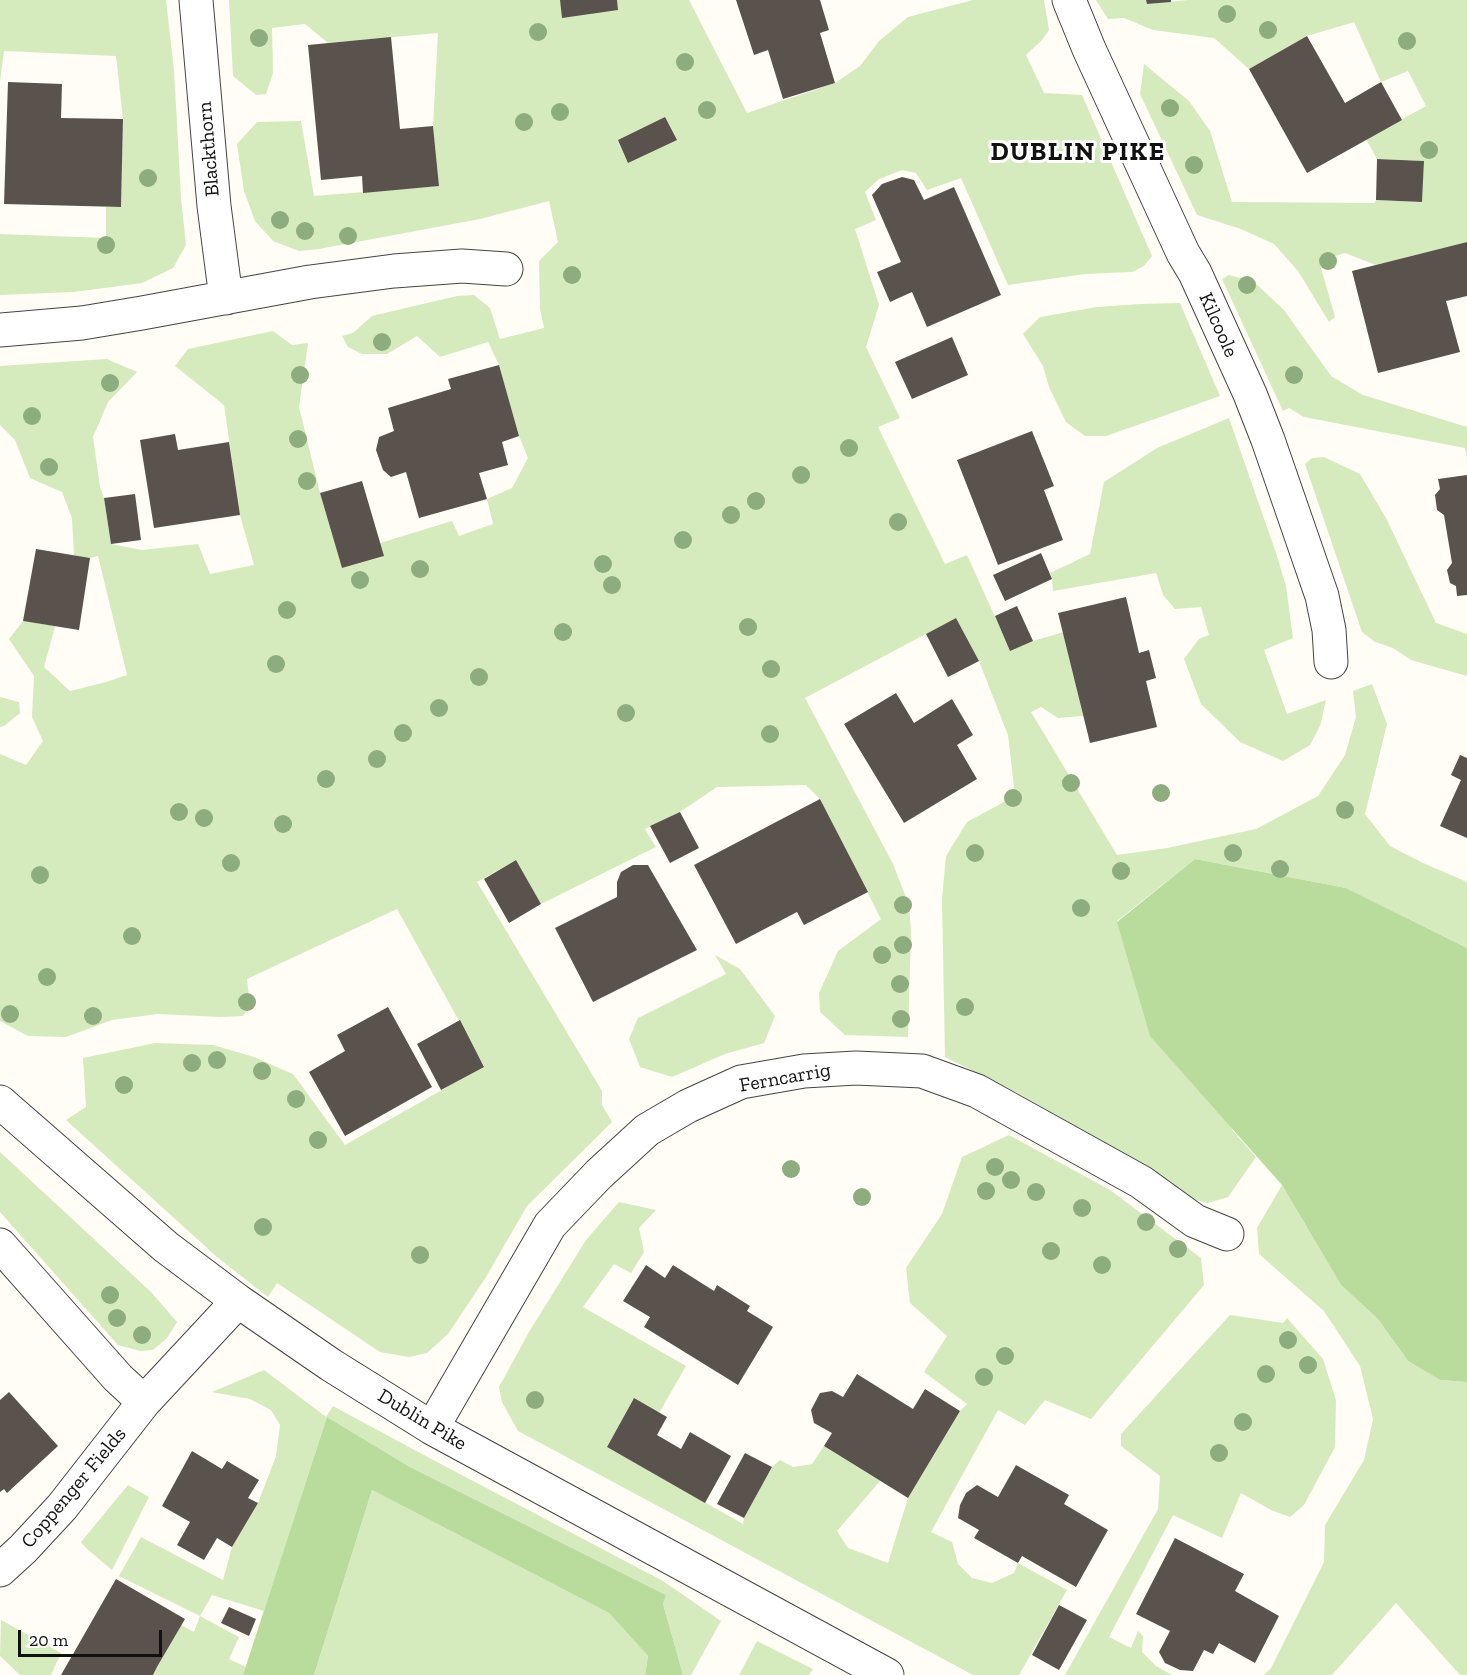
<!DOCTYPE html>
<html>
<head>
<meta charset="utf-8">
<style>
	body { margin:0 }
	#map { position:relative; width:1467px; height:1675px; overflow:hidden; background:#fffdf5; font-family:"Zilla Slab",serif }
	canvas { display:block }
	.scale { position:absolute; left:18px; top:1630px; width:144px; height:27px; box-sizing:border-box; border:3px solid #111; border-top:0; padding-left:8px; font-size:18px; line-height:21px; white-space:nowrap; color:#111; -webkit-text-stroke:4px #fff; paint-order:stroke }
</style>
</head>
<body>
<div id="map">
<canvas width="1467" height="1675"></canvas>
<div class="scale">20 m</div>
</div>
<script>
const ctx = document.querySelector('canvas').getContext('2d');
ctx.lineJoin = 'round';
function fillPath(path, color) {
  ctx.fillStyle = color;
  ctx.fill(path, 'evenodd');
}
function toPath(rows) {
  const path = new Path2D();
  for (const r of rows) {
    path.moveTo(r[0], r[1]);
    for (let i = 2; i < r.length; i += 2) path.lineTo(r[i], r[i + 1]);
  }
  return path;
}
function strokePath(path, color, width, dash) {
  ctx.strokeStyle = color;
  ctx.lineWidth = width;
  ctx.lineCap = dash ? 'butt' : 'round';
  ctx.setLineDash(dash || []);
  ctx.stroke(path);
}
function write(font, color, halo, rows, align = 'center') {
  ctx.font = font + ' "Zilla Slab",serif';
  ctx.lineWidth = 6;
  ctx.setLineDash([]);
  ctx.textBaseline = 'middle';
  ctx.strokeStyle = halo;
  ctx.fillStyle = color;
  for (const [text, x, y, turn = 0] of rows) {
    ctx.save();
    ctx.translate(x, y);
    ctx.rotate((+turn || 0) * Math.PI / 180);
    ctx.textAlign = isNaN(turn) ? turn : align;
    if (halo) ctx.strokeText(text, 0, 0);
    ctx.fillText(text, 0, 0);
    ctx.restore();
  }
}
fillPath(toPath([
	[0,0,166,0,174,70,181,198,186,245,173,268,142,283,74,292,0,295,0,234,106,238,106,207,121,207,123,119,116,56,4,51,0,81],
	[229,0,689,0,747,113,835,83,860,66,879,41,908,17,973,0,1044,0,1049,30,1042,40,1026,55,1044,93,1082,95,1152,256,1144,266,1132,272,1085,274,1008,285,961,178,927,190,916,173,902,170,879,179,865,192,876,220,855,229,879,305,866,347,900,418,878,427,945,564,967,555,1010,650,1033,641,1064,632,1083,716,1058,718,1041,707,1031,712,1117,855,1167,848,1256,829,1318,796,1345,755,1356,717,1353,691,1372,684,1387,724,1365,814,1390,846,1423,863,1467,882,1467,948,1346,888,1195,859,1117,921,1233,1131,1256,1157,1228,1197,1208,1203,1188,1198,1151,1170,1018,1093,945,1057,942,899,946,856,967,822,1015,796,1008,735,979,661,956,618,805,698,893,864,909,905,911,931,908,1037,845,1035,820,1012,819,993,838,951,881,919,820,799,806,785,717,787,680,812,645,829,656,847,541,904,516,860,477,882,602,1091,602,1105,612,1122,527,1206,486,1277,448,1334,427,1353,409,1357,380,1352,277,1283,268,1297,217,1257,66,1120,86,1107,83,1058,155,1043,213,1045,254,1057,293,1074,345,1145,484,1066,397,909,247,979,250,1006,243,1016,221,1017,157,1014,112,1020,66,1037,28,1036,0,1021,0,754,26,765,43,741,32,717,34,676,9,639,23,621,55,626,44,667,70,691,106,682,127,675,98,556,90,558,74,556,72,518,62,492,30,478,15,440,0,425,0,366,107,359,137,372,108,402,93,437,100,487,104,498,111,544,142,550,198,544,210,574,254,565,240,515,224,405,175,366,188,349,273,331,292,345,308,343,299,407,320,493,342,568,383,557,380,543,452,521,459,536,493,524,487,499,512,488,528,458,519,436,499,365,488,342,440,357,417,336,387,354,362,354,348,347,342,336,353,333,372,316,457,296,474,295,490,308,500,339,544,328,540,309,539,261,558,242,549,201,480,219,319,249,299,251,273,241,255,221,244,191,237,144,257,122,301,121,314,196,439,186,433,126,438,33,328,43,305,24,272,28,273,73,266,94,256,95,233,76],
	[1096,0,1146,0,1147,4,1188,0,1467,0,1467,242,1376,265,1345,253,1319,261,1335,317,1329,322,1298,271,1274,244,1241,229,1197,215,1140,94,1144,64,1189,101,1210,131,1232,202,1375,203,1376,200,1422,202,1424,161,1377,159,1366,139,1426,106,1408,71,1381,82,1354,22,1307,36,1249,69,1214,38,1153,30,1124,18,1108,19],
	[1229,275,1254,282,1284,310,1331,376,1363,395,1467,427,1467,459,1465,448,1304,417,1289,408,1283,411,1222,279],
	[1180,303,1220,396,1106,436,1085,436,1066,422,1049,387,1043,366,1023,334,1040,317,1097,307,1140,304],
	[1229,418,1276,553,1286,586,1293,638,1264,650,1287,714,1326,700,1320,726,1310,745,1283,761,1240,742,1201,704,1184,659,1199,639,1209,635,1201,607,1175,609,1163,595,1156,573,1053,591,1052,579,1050,573,1090,554,1104,482,1157,448],
	[1324,457,1360,474,1386,518,1436,623,1467,634,1467,676,1411,660,1393,648,1375,642,1362,632,1305,464,1312,458],
	[0,697,19,702,20,713,4,726,0,727],
	[715,955,740,969,775,1016,764,1043,725,1054,672,1077,640,1067,629,1039,638,1018,726,974],
	[1009,1135,1110,1190,1201,1258,1204,1285,1091,1419,1045,1400,1025,1425,998,1410,931,1532,952,1542,958,1564,972,1578,992,1583,1014,1573,1018,1563,1067,1590,1019,1675,973,1675,518,1431,502,1402,499,1387,529,1332,586,1240,619,1202,656,1210,639,1228,644,1252,631,1273,614,1264,583,1307,686,1366,659,1413,633,1399,607,1447,743,1524,744,1518,772,1467,780,1460,793,1467,812,1464,824,1446,880,1481,837,1531,848,1548,888,1563,908,1498,960,1411,967,1404,924,1372,947,1336,910,1303,906,1268,942,1214,962,1157],
	[0,1152,151,1292,177,1322,167,1338,153,1350,140,1351,118,1345,0,1212],
	[1282,1185,1341,1285,1378,1319,1408,1361,1440,1380,1467,1382,1467,1675,1460,1675,1396,1603,1332,1675,1264,1675,1271,1668,1324,1562,1325,1525,1364,1460,1373,1419,1360,1366,1324,1311,1259,1254,1257,1228],
	[1230,1315,1283,1323,1287,1318,1323,1359,1336,1400,1335,1447,1304,1505,1290,1517,1271,1510,1241,1493,1222,1538,1173,1515,1109,1637,1131,1648,1138,1631,1143,1636,1142,1652,1156,1666,1172,1675,1065,1675,1158,1509,1160,1476,1121,1446,1121,1434],
	[264,1370,326,1417,333,1406,420,1453,663,1581,721,1621,691,1675,683,1675,663,1604,666,1595,410,1467,327,1417,264,1611,212,1595,200,1616,239,1637,229,1659,246,1667,243,1675,153,1675,181,1625,194,1632,200,1616,119,1576,141,1537,223,1580,232,1547,258,1503,276,1456,280,1425,271,1410,250,1399,212,1392],
	[128,1485,149,1497,112,1570,86,1548,81,1542],
	[372,1490,609,1613,648,1656,645,1675,314,1675],
	[1,1620,61,1653,51,1675,20,1675,0,1656],
	[757,1641,813,1669,809,1675,739,1675]
]), '#d5ebbd');
fillPath(toPath([
	[1195,859,1346,888,1467,948,1467,1382,1440,1380,1408,1361,1378,1319,1341,1285,1282,1185,1150,1036,1117,922],
	[327,1417,410,1467,666,1595,663,1604,683,1675,645,1675,648,1656,609,1613,372,1490,314,1675,243,1675]
]), '#b9dc9c');
fillPath(toPath([
	[560,0,617,0,618,10,562,18],
	[736,0,820,0,829,30,820,33,835,83,783,99,768,50,754,55],
	[1146,0,1171,0,1171,2,1147,4],
	[1307,36,1345,103,1381,82,1402,120,1307,173,1249,69],
	[391,37,400,129,433,126,439,186,363,193,362,176,321,180,308,45],
	[8,82,62,84,61,118,123,119,121,207,4,204],
	[665,117,677,140,628,163,618,140],
	[1377,159,1424,161,1422,202,1376,200],
	[902,177,914,180,924,200,954,187,1001,295,927,327,912,292,890,302,877,272,901,262,872,195,882,184],
	[1467,242,1467,296,1446,301,1460,352,1378,373,1352,271],
	[952,337,968,375,912,399,895,362],
	[499,365,519,436,502,442,508,465,479,473,487,499,419,518,406,472,391,477,383,470,376,450,379,437,394,431,388,408,451,389,448,379],
	[1032,431,1054,486,1044,490,1063,540,998,565,957,460],
	[175,434,178,450,229,442,240,515,154,528,140,440],
	[1467,475,1467,595,1457,596,1456,586,1450,583,1447,570,1452,563,1444,515,1437,510,1435,495,1440,489,1438,479],
	[362,481,384,556,342,568,320,493],
	[135,494,141,540,111,544,104,498],
	[36,549,90,558,79,630,23,621],
	[1041,553,1052,579,1005,601,993,575],
	[1126,597,1139,653,1149,650,1156,678,1146,681,1157,727,1090,743,1058,613],
	[1017,606,1033,641,1010,651,995,616],
	[956,618,979,661,948,677,926,634],
	[896,693,914,723,952,699,973,735,957,745,977,779,904,823,844,724],
	[1460,755,1467,758,1467,838,1440,826,1461,780,1451,775],
	[820,799,868,892,804,925,797,912,736,944,694,865],
	[680,812,699,848,670,863,650,826],
	[516,860,541,904,509,923,484,879],
	[633,865,648,865,697,950,593,1002,555,928,617,897,617,882,621,872],
	[388,1007,432,1087,345,1136,309,1072,345,1051,337,1035],
	[460,1020,484,1067,441,1090,417,1044],
	[646,1265,665,1278,673,1265,714,1291,717,1285,750,1306,747,1311,773,1327,738,1385,644,1327,650,1317,623,1301],
	[857,1374,913,1409,925,1389,960,1411,908,1498,824,1446,832,1433,814,1423,811,1410,820,1393,832,1391,843,1397],
	[9,1392,58,1446,7,1493,4,1489,0,1492,0,1400],
	[634,1398,667,1417,657,1435,681,1449,690,1432,731,1456,705,1503,607,1447],
	[192,1451,222,1469,227,1461,259,1480,248,1498,258,1503,232,1547,217,1538,204,1560,177,1545,190,1522,162,1506],
	[745,1453,772,1467,744,1518,717,1504],
	[1016,1465,1069,1495,1064,1504,1108,1530,1076,1587,1022,1556,1018,1563,974,1538,979,1530,958,1518,960,1505,966,1493,977,1485,998,1497],
	[1175,1538,1244,1574,1235,1591,1279,1616,1255,1663,1219,1643,1213,1654,1204,1650,1193,1671,1180,1670,1165,1663,1159,1652,1170,1631,1136,1614],
	[116,1579,185,1619,157,1667,153,1675,61,1675],
	[1059,1605,1087,1620,1059,1670,1032,1655],
	[229,1607,256,1619,249,1636,221,1623]
]), '#5a524d');
const minor = toPath([
	[196,0,214,206,226,298],
	[1069,0,1089,49,1183,253,1195,273,1250,394,1268,440,1322,596,1329,630,1331,662],
	[0,330,82,323,142,313,310,282,394,271,462,266,506,269],
	[0,1102,166,1247,238,1301,331,1365,432,1428,887,1675],
	[0,1245,118,1378,144,1402],
	[432,1428,550,1225,599,1174,647,1130,688,1106,741,1082,804,1071,856,1068,922,1071,977,1091,1141,1182,1195,1221,1227,1234],
	[0,1570,23,1549,62,1507,144,1402,238,1301]
]);
strokePath(minor, '#444', 35);
strokePath(minor, '#fff', 33);
ctx.fillStyle = '#8dad7f';
for (const [x, y] of [
	[1227,14],
	[1268,30],
	[538,32],
	[259,38],
	[1407,41],
	[685,62],
	[1170,108],
	[707,110],
	[560,112],
	[524,122],
	[1429,150],
	[1194,165],
	[148,178],
	[280,220],
	[305,231],
	[348,236],
	[106,245],
	[1328,261],
	[572,275],
	[1247,285],
	[382,342],
	[300,375],
	[1294,375],
	[110,383],
	[32,416],
	[298,439],
	[849,448],
	[49,467],
	[801,475],
	[307,481],
	[756,501],
	[731,515],
	[898,522],
	[683,540],
	[603,564],
	[420,569],
	[360,580],
	[612,585],
	[287,610],
	[748,627],
	[563,632],
	[276,664],
	[771,669],
	[479,677],
	[439,708],
	[626,713],
	[403,733],
	[770,734],
	[377,759],
	[326,779],
	[1071,783],
	[1161,793],
	[1013,798],
	[1345,810],
	[179,812],
	[204,818],
	[283,824],
	[975,853],
	[1233,853],
	[231,863],
	[1280,869],
	[1121,871],
	[40,875],
	[903,905],
	[1081,908],
	[132,936],
	[903,945],
	[882,955],
	[47,977],
	[900,984],
	[247,1002],
	[965,1007],
	[10,1014],
	[93,1016],
	[901,1019],
	[217,1060],
	[192,1063],
	[262,1071],
	[124,1085],
	[296,1099],
	[318,1140],
	[995,1167],
	[791,1169],
	[1011,1180],
	[986,1191],
	[1036,1192],
	[862,1197],
	[1082,1208],
	[1146,1222],
	[263,1227],
	[1178,1249],
	[1051,1251],
	[420,1255],
	[1102,1265],
	[110,1295],
	[117,1318],
	[142,1335],
	[1288,1340],
	[1005,1356],
	[1308,1365],
	[1266,1374],
	[984,1377],
	[535,1400],
	[1243,1422],
	[1219,1453]
]) {
  ctx.beginPath();
  ctx.arc(x, y, 9, 0, 2 * Math.PI);
  ctx.fill();
}
write('20px', '#111', '#fff', [
	["Blackthorn",209,149,-95],
	["Kilcoole",1218,325,66],
	["Ferncarrig",785,1078,-10],
	["Dublin Pike",422,1420,31],
	["Coppenger Fields",74,1488,-50]
]);
ctx.letterSpacing = '1.5px';
write('bold 26px', '#111', '#fff', [
	["DUBLIN PIKE",1078,153]
]);
ctx.letterSpacing = '0px';
</script>
</body>
</html>
